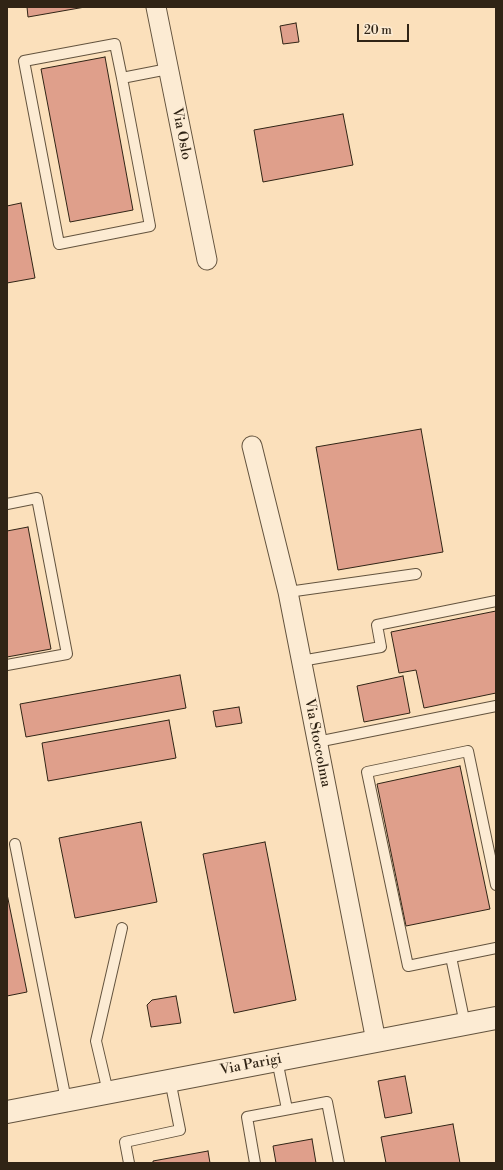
<!DOCTYPE html>
<html>
<head>
<meta charset="utf-8">
<style>
	body { margin:0 }
	#map { position:relative; width:503px; height:1170px; overflow:hidden; background:#fbe0bb; font-family:"Libre Bodoni",serif }
	canvas { display:block }
	.frame { position:absolute; inset:0; border:8px solid #302415; pointer-events:none }
	.scale { position:absolute; left:357px; top:24px; width:52px; height:18px; box-sizing:border-box; border:2px solid #302415; border-top:0; padding-left:5px; font-size:12px; line-height:14px; white-space:nowrap; color:#302415; -webkit-text-stroke:3px #fcebd3; paint-order:stroke }
</style>
</head>
<body>
<div id="map">
<canvas width="503" height="1170"></canvas>
<div class="frame"></div>
<div class="scale">20 m</div>
</div>
<script>
const ctx = document.querySelector('canvas').getContext('2d');
ctx.lineJoin = 'round';
function fillPath(path, color) {
  ctx.fillStyle = color;
  ctx.fill(path, 'evenodd');
}
function toPath(rows) {
  const path = new Path2D();
  for (const r of rows) {
    path.moveTo(r[0], r[1]);
    for (let i = 2; i < r.length; i += 2) path.lineTo(r[i], r[i + 1]);
  }
  return path;
}
function strokePath(path, color, width, dash) {
  ctx.strokeStyle = color;
  ctx.lineWidth = width;
  ctx.lineCap = dash ? 'butt' : 'round';
  ctx.setLineDash(dash || []);
  ctx.stroke(path);
}
function write(font, color, halo, rows, align = 'center') {
  ctx.font = font + ' "Libre Bodoni",serif';
  ctx.lineWidth = 4;
  ctx.setLineDash([]);
  ctx.textBaseline = 'middle';
  ctx.strokeStyle = halo;
  ctx.fillStyle = color;
  for (const [text, x, y, turn = 0] of rows) {
    ctx.save();
    ctx.translate(x, y);
    ctx.rotate((+turn || 0) * Math.PI / 180);
    ctx.textAlign = isNaN(turn) ? turn : align;
    if (halo) ctx.strokeText(text, 0, 0);
    ctx.fillText(text, 0, 0);
    ctx.restore();
  }
}
const building = toPath([
	[27,7,85,7,28,17,27,7],
	[296,23,299,42,283,44,280,26,296,23],
	[105,57,133,210,70,222,41,69,105,57],
	[343,114,353,165,263,182,254,130,343,114],
	[21,203,35,278,7,283,7,206,21,203],
	[421,429,443,552,338,570,316,447,421,429],
	[28,527,51,649,7,657,7,531,28,527],
	[496,611,496,693,424,708,416,670,399,673,391,632,496,611],
	[180,675,186,708,26,737,20,704,180,675],
	[403,676,410,713,364,722,357,686,403,676],
	[239,707,242,723,216,727,213,711,239,707],
	[169,720,176,758,48,781,42,743,169,720],
	[460,766,490,909,406,926,377,784,460,766],
	[141,822,157,902,75,918,59,838,141,822],
	[265,842,296,1000,234,1013,203,854,265,842],
	[7,894,27,992,7,996,7,894],
	[176,996,181,1023,151,1027,147,1005,152,1000,176,996],
	[405,1076,412,1113,385,1118,378,1081,405,1076],
	[453,1124,460,1163,386,1163,381,1137,453,1124],
	[312,1139,316,1163,276,1163,273,1146,312,1139],
	[208,1151,210,1163,153,1163,153,1161,208,1151]
]);
fillPath(building, '#df9f8b');
strokePath(building, '#302415', 1);
const service = toPath([
	[122,78,150,226,59,244,24,61,115,44,122,78,168,69],
	[7,504,37,498,67,654,7,665],
	[288,592,416,574],
	[301,661,381,647,377,625,496,601],
	[317,742,496,706],
	[15,844,66,1100],
	[496,885,468,751,367,772,408,966,496,948],
	[451,957,465,1024],
	[277,1060,287,1109],
	[108,1092,96,1041,122,928],
	[129,1163,125,1142,180,1130,170,1080],
	[255,1163,247,1117,327,1102,339,1163]
]);
const minor = toPath([
	[156,7,207,260],
	[252,446,288,592,376,1041]
]);
const tertiary = toPath([
	[7,1112,496,1018]
]);
strokePath(service, '#63533e', 12);
strokePath(minor, '#63533e', 21);
strokePath(tertiary, '#63533e', 24);
strokePath(service, '#fcebd3', 10);
strokePath(minor, '#fcebd3', 19);
strokePath(tertiary, '#fcebd3', 22);
write('14px', '#302415', '#fcebd3', [
	["Via Oslo",181,134,79],
	["Via Stoccolma",317,743,79],
	["Via Parigi",251,1065,-11]
]);
</script>
</body>
</html>
